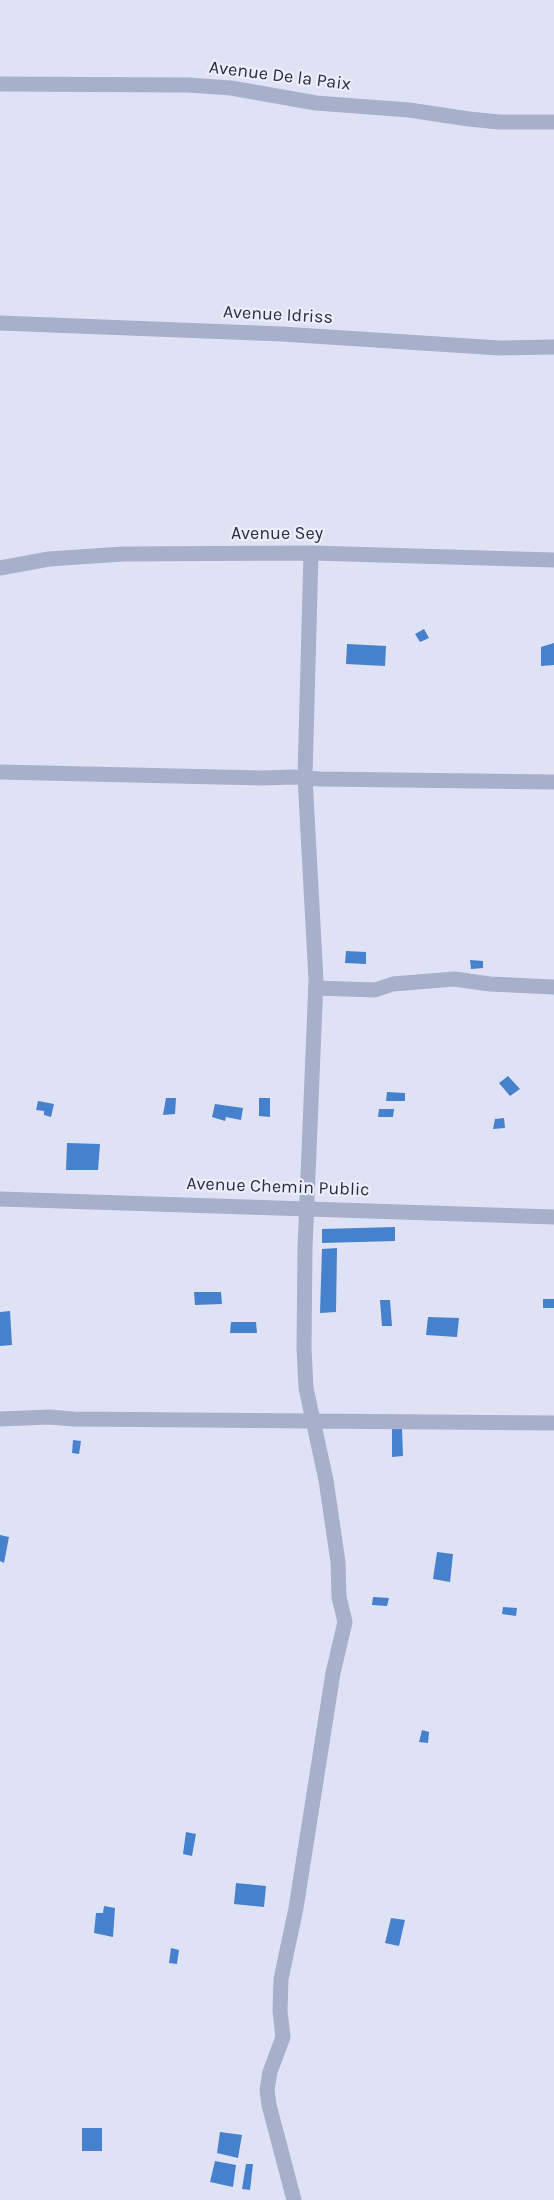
<!DOCTYPE html>
<html>
<head>
<meta charset="utf-8">
<style>
	body { margin:0 }
	canvas { display:block; background:#dfe2f4 }
</style>
</head>
<body>
<canvas width="554" height="2200"></canvas>
<script>
const ctx = document.querySelector('canvas').getContext('2d');
ctx.lineJoin = 'round';
function fillPath(path, color) {
  ctx.fillStyle = color;
  ctx.fill(path, 'evenodd');
}
function toPath(rows) {
  const path = new Path2D();
  for (const r of rows) {
    path.moveTo(r[0], r[1]);
    for (let i = 2; i < r.length; i += 2) path.lineTo(r[i], r[i + 1]);
  }
  return path;
}
function strokePath(path, color, width, dash) {
  ctx.strokeStyle = color;
  ctx.lineWidth = width;
  ctx.lineCap = dash ? 'butt' : 'round';
  ctx.setLineDash(dash || []);
  ctx.stroke(path);
}
function write(font, color, halo, rows, align = 'center') {
  ctx.font = font + ' Karla,sans-serif';
  ctx.lineWidth = 4.5;
  ctx.setLineDash([]);
  ctx.textBaseline = 'middle';
  ctx.strokeStyle = halo;
  ctx.fillStyle = color;
  for (const [text, x, y, turn = 0] of rows) {
    ctx.save();
    ctx.translate(x, y);
    ctx.rotate((+turn || 0) * Math.PI / 180);
    ctx.textAlign = isNaN(turn) ? turn : align;
    if (halo) ctx.strokeText(text, 0, 0);
    ctx.fillText(text, 0, 0);
    ctx.restore();
  }
}
fillPath(toPath([
	[424,629,429,638,420,642,415,634],
	[554,643,554,665,541,666,541,647],
	[347,644,386,646,385,666,346,664],
	[346,951,366,952,366,964,345,963],
	[470,960,483,961,483,968,471,969],
	[508,1076,520,1089,510,1096,499,1083],
	[387,1092,405,1093,405,1101,386,1101],
	[166,1098,176,1098,175,1114,163,1115],
	[259,1098,270,1098,270,1117,259,1116],
	[38,1101,54,1104,51,1117,44,1115,44,1111,36,1110],
	[215,1104,243,1108,241,1120,226,1117,225,1121,212,1117],
	[379,1109,394,1109,393,1117,378,1117],
	[504,1118,505,1128,493,1129,495,1119],
	[67,1143,100,1144,98,1170,66,1170],
	[395,1227,395,1241,322,1243,322,1229],
	[337,1248,336,1312,320,1313,322,1249],
	[194,1292,221,1292,222,1304,195,1305],
	[543,1299,554,1299,554,1308,543,1308],
	[380,1300,390,1300,392,1326,382,1326],
	[10,1311,12,1345,0,1346,0,1312],
	[428,1317,459,1318,457,1337,426,1335],
	[231,1322,256,1322,257,1333,230,1333],
	[392,1427,402,1429,403,1456,392,1457],
	[73,1440,81,1441,79,1454,72,1453],
	[0,1535,9,1537,4,1563,0,1561],
	[437,1552,453,1554,450,1582,433,1579],
	[373,1597,389,1598,387,1606,372,1605],
	[503,1607,517,1608,516,1616,502,1614],
	[422,1730,429,1732,428,1743,419,1742],
	[186,1832,196,1834,192,1856,183,1854],
	[236,1883,266,1886,264,1907,234,1904],
	[104,1906,115,1908,113,1937,94,1933,96,1913,103,1913],
	[391,1918,405,1920,399,1946,385,1943],
	[171,1948,179,1950,177,1964,169,1963],
	[82,2128,102,2128,102,2151,82,2151],
	[220,2132,242,2135,238,2158,217,2153],
	[215,2161,236,2165,233,2187,210,2182],
	[246,2164,253,2164,250,2190,242,2189]
]), '#4581cc');
strokePath(toPath([
	[0,84,188,85,231,88,316,103,409,110,469,119,499,122,554,122],
	[0,323,282,334,500,348,554,347],
	[0,568,49,559,123,554,311,553,554,560],
	[0,772,263,778,294,777,320,779,554,782],
	[316,988,375,990,393,984,454,979,490,984,554,987],
	[0,1199,554,1217],
	[0,1419,50,1417,73,1419,554,1423],
	[294,2200,269,2105,267,2090,270,2072,283,2037,280,2011,281,1979,296,1908,333,1673,345,1622,339,1597,338,1562,326,1480,306,1388,304,1348,305,1248,316,980,305,777,311,553]
]), '#a7afcb', 15);
write('18px', '#2a303b', '#eceefb', [
	["Avenue De la Paix",280,76,7],
	["Avenue Idriss",278,315,3],
	["Avenue Sey",277,534],
	["Avenue Chemin Public",278,1187,2]
]);
</script>
</body>
</html>
